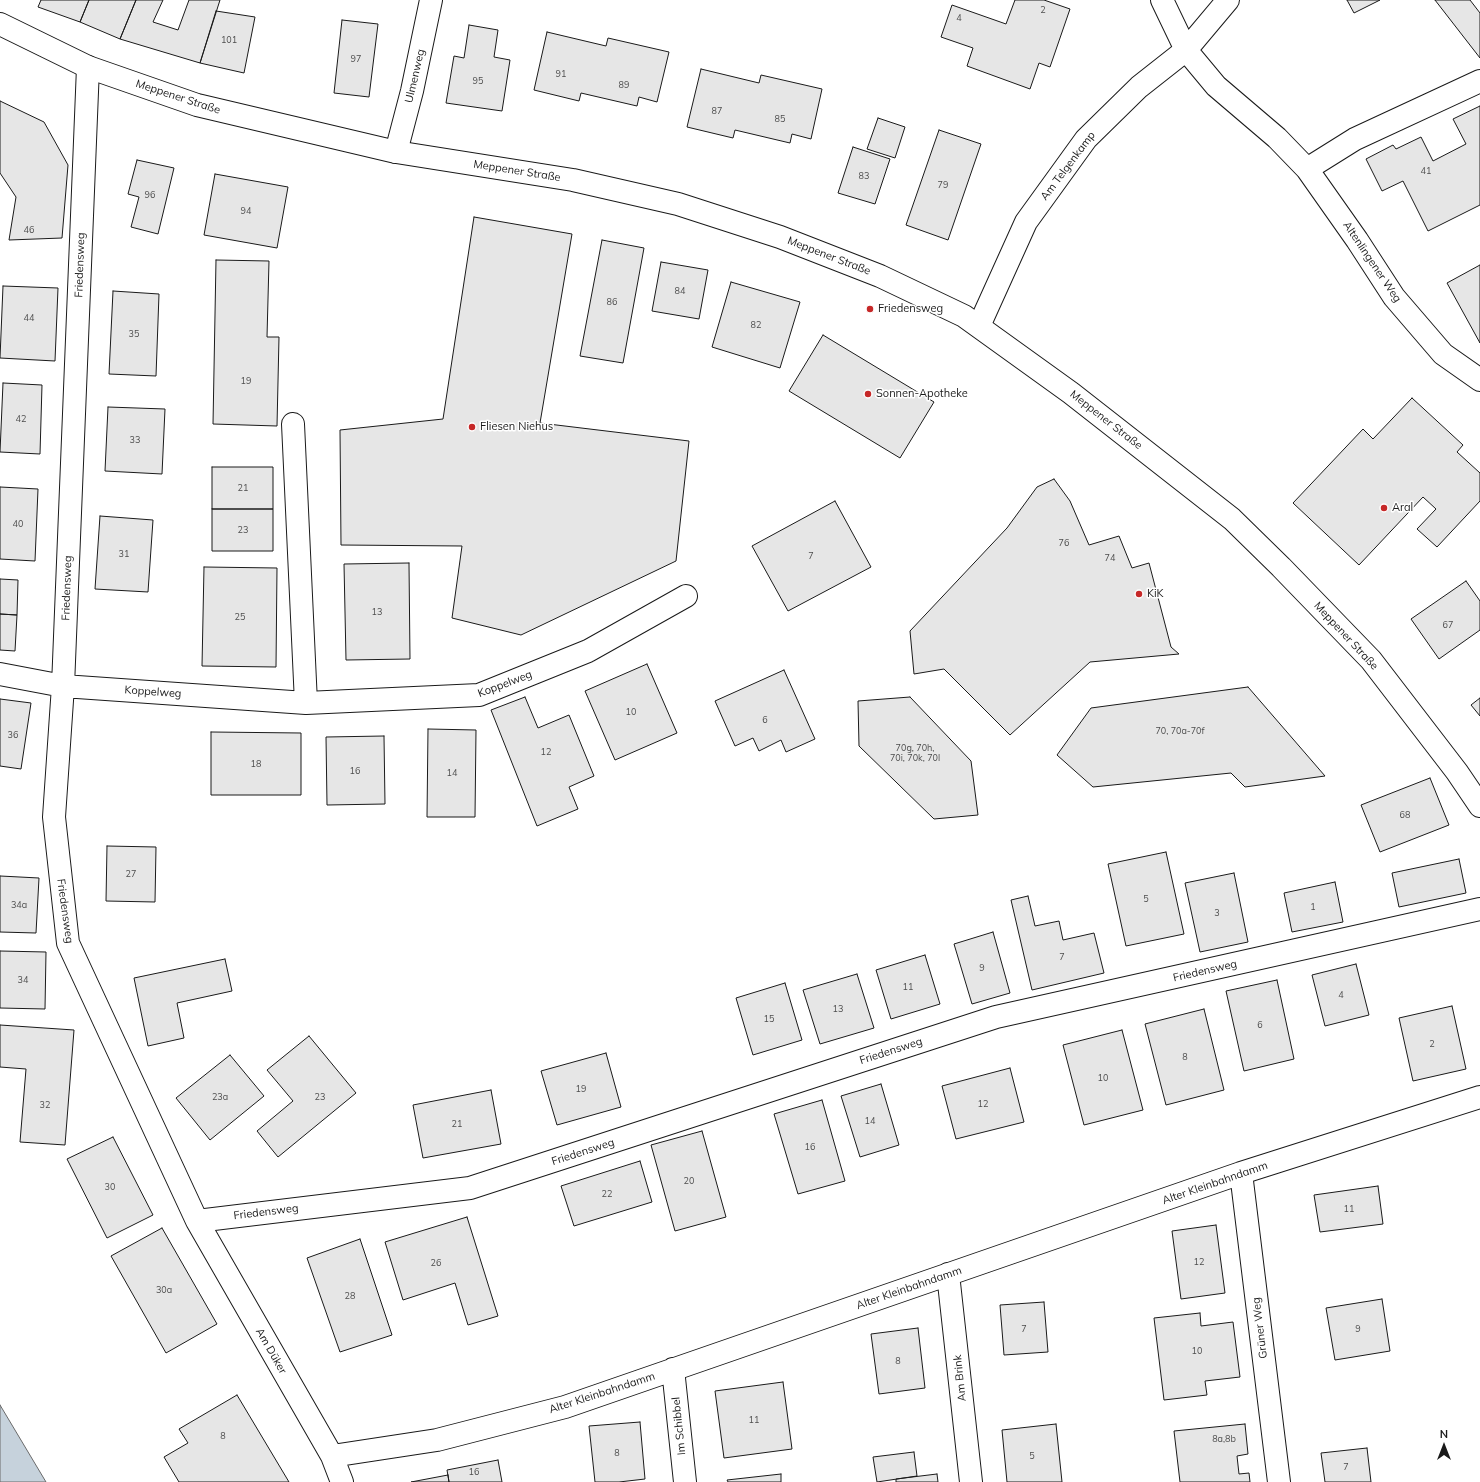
<!DOCTYPE html>
<html>
<head>
<meta charset="utf-8">
<style>
	body { margin:0 }
	#map { position:relative; width:1480px; height:1482px; overflow:hidden; background:#fff; font-family:Mulish,sans-serif }
	canvas { display:block }
	.north { position:absolute; left:1424px; top:1426px; width:40px; height:40px; -webkit-text-stroke:3px #fff; paint-order:stroke; rotate:0deg; font-size:11px; font-weight:700; line-height:16px; text-align:center; color:#1a1a1a }
	.north::after { content:''; display:block; margin:auto; width:14px; height:18px; background:#1a1a1a; clip-path:polygon(50% 0,100% 100%,50% 72%,0 100%) }
</style>
</head>
<body>
<div id="map">
<canvas width="1480" height="1482"></canvas>
<div class="north">N</div>
</div>
<script>
const ctx = document.querySelector('canvas').getContext('2d');
ctx.lineJoin = 'round';
function fillPath(path, color) {
  ctx.fillStyle = color;
  ctx.fill(path, 'evenodd');
}
function toPath(rows) {
  const path = new Path2D();
  for (const r of rows) {
    path.moveTo(r[0], r[1]);
    for (let i = 2; i < r.length; i += 2) path.lineTo(r[i], r[i + 1]);
  }
  return path;
}
function strokePath(path, color, width, dash) {
  ctx.strokeStyle = color;
  ctx.lineWidth = width;
  ctx.lineCap = dash ? 'butt' : 'round';
  ctx.setLineDash(dash || []);
  ctx.stroke(path);
}
function write(font, color, halo, rows, align = 'center') {
  ctx.font = font + ' Mulish,sans-serif';
  ctx.lineWidth = 3;
  ctx.setLineDash([]);
  ctx.textBaseline = 'middle';
  ctx.strokeStyle = halo;
  ctx.fillStyle = color;
  for (const [text, x, y, turn = 0] of rows) {
    ctx.save();
    ctx.translate(x, y);
    ctx.rotate((+turn || 0) * Math.PI / 180);
    ctx.textAlign = isNaN(turn) ? turn : align;
    if (halo) ctx.strokeText(text, 0, 0);
    ctx.fillText(text, 0, 0);
    ctx.restore();
  }
}
const water = toPath([
	[0,1405,46,1482,0,1482,0,1405]
]);
fillPath(water, '#c6d2dc');
strokePath(water, '#6a6a6a', 1);
const building = toPath([
	[41,0,89,0,80,22,38,7,41,0],
	[89,0,136,0,120,39,80,22,89,0],
	[136,0,163,0,153,22,178,30,189,0,220,0,200,63,120,39,136,0],
	[1015,0,1044,0,1070,9,1050,67,1039,63,1030,89,967,66,973,48,941,37,952,5,1006,24,1015,0],
	[1347,0,1380,0,1354,13,1347,0],
	[1435,0,1470,0,1480,13,1480,58,1435,0],
	[216,11,255,17,244,73,200,63,216,11],
	[342,20,378,24,369,97,334,93,342,20],
	[469,25,498,30,494,57,510,60,502,111,446,103,454,56,464,58,469,25],
	[547,32,606,46,608,38,669,52,657,102,639,97,637,106,581,93,579,101,534,90,547,32],
	[701,69,759,83,761,75,822,89,811,139,792,134,790,143,735,130,733,138,687,127,701,69],
	[0,101,44,122,68,165,62,238,9,240,16,197,0,173,0,101],
	[1480,106,1480,205,1428,231,1403,181,1382,191,1366,159,1393,145,1396,149,1421,137,1433,161,1466,144,1453,119,1480,106],
	[878,118,905,127,895,158,867,149,878,118],
	[939,130,981,144,948,240,906,225,939,130],
	[853,147,890,159,875,204,838,193,853,147],
	[137,160,174,168,158,234,131,227,139,197,128,194,137,160],
	[215,174,288,187,277,248,204,235,215,174],
	[474,217,572,234,540,423,689,441,676,561,521,635,452,618,462,546,341,545,340,430,443,419,474,217],
	[602,240,644,248,623,363,580,356,602,240],
	[216,260,269,261,267,337,279,337,277,426,213,424,216,260],
	[661,262,708,270,699,319,652,311,661,262],
	[1480,265,1480,343,1447,283,1480,265],
	[731,282,800,302,780,368,712,347,731,282],
	[3,286,58,288,55,361,0,358,3,286],
	[113,291,159,294,156,376,109,374,113,291],
	[823,335,934,402,900,458,789,391,823,335],
	[3,383,42,385,40,454,0,452,3,383],
	[1412,398,1463,445,1457,452,1480,473,1480,501,1437,547,1417,529,1436,509,1423,497,1359,565,1293,503,1363,429,1373,439,1412,398],
	[108,407,165,409,162,474,105,471,108,407],
	[212,467,273,467,273,509,212,509,212,467],
	[1054,479,1070,501,1089,545,1119,536,1132,568,1149,563,1171,647,1179,654,1090,662,1010,735,944,669,914,674,910,631,1007,528,1037,487,1054,479],
	[0,487,38,489,35,561,0,559,0,487],
	[835,501,871,567,788,611,752,546,835,501],
	[212,509,273,509,273,551,212,551,212,509],
	[100,516,153,520,148,592,95,589,100,516],
	[409,563,410,659,346,660,344,564,409,563],
	[204,567,277,568,276,667,202,666,204,567],
	[0,579,18,580,17,615,0,614,0,579],
	[1466,581,1480,601,1480,630,1439,659,1411,619,1466,581],
	[0,614,17,615,15,651,0,650,0,614],
	[647,664,677,733,615,760,585,691,647,664],
	[784,670,815,739,786,752,781,740,759,751,753,738,735,746,715,701,784,670],
	[1248,687,1325,776,1245,787,1231,773,1093,787,1057,755,1091,708,1248,687],
	[525,697,538,728,569,715,594,776,569,787,578,809,537,826,491,710,525,697],
	[910,697,971,761,978,815,934,819,859,746,858,701,910,697],
	[1480,698,1480,716,1471,705,1480,698],
	[0,699,31,703,21,769,0,766,0,699],
	[428,729,476,730,475,817,427,817,428,729],
	[211,732,301,733,301,795,211,795,211,732],
	[384,736,385,804,327,805,326,737,384,736],
	[1430,778,1449,825,1380,852,1361,805,1430,778],
	[107,846,156,847,155,902,106,901,107,846],
	[1166,852,1184,934,1126,946,1108,864,1166,852],
	[1459,859,1466,893,1399,907,1392,873,1459,859],
	[1234,873,1248,942,1200,952,1185,883,1234,873],
	[0,876,39,878,36,933,0,932,0,876],
	[1335,882,1343,922,1292,932,1284,893,1335,882],
	[1028,896,1035,926,1059,921,1063,940,1094,933,1104,973,1032,990,1011,900,1028,896],
	[993,932,1010,993,972,1004,954,944,993,932],
	[0,951,46,952,45,1009,0,1008,0,951],
	[925,955,940,1004,891,1019,876,970,925,955],
	[225,959,232,991,177,1003,184,1038,148,1046,134,978,225,959],
	[1356,964,1369,1015,1325,1026,1312,975,1356,964],
	[857,974,874,1028,820,1044,803,990,857,974],
	[1277,980,1294,1059,1244,1071,1226,991,1277,980],
	[785,983,802,1040,753,1055,736,998,785,983],
	[1452,1006,1466,1069,1413,1081,1399,1018,1452,1006],
	[1204,1009,1224,1090,1166,1105,1145,1024,1204,1009],
	[0,1025,74,1030,65,1145,20,1142,26,1069,0,1067,0,1025],
	[1122,1030,1143,1110,1084,1125,1063,1045,1122,1030],
	[309,1036,356,1093,278,1157,257,1131,293,1101,267,1070,309,1036],
	[606,1053,621,1107,557,1125,541,1071,606,1053],
	[230,1055,264,1096,210,1140,176,1098,230,1055],
	[1010,1068,1024,1122,956,1139,942,1086,1010,1068],
	[881,1084,899,1145,860,1157,841,1096,881,1084],
	[491,1090,501,1144,423,1158,413,1105,491,1090],
	[822,1100,845,1181,798,1194,774,1114,822,1100],
	[702,1131,726,1217,675,1231,651,1145,702,1131],
	[113,1137,153,1215,107,1238,67,1159,113,1137],
	[640,1161,652,1202,574,1226,561,1186,640,1161],
	[1378,1186,1383,1224,1320,1232,1314,1195,1378,1186],
	[467,1217,498,1316,468,1325,455,1283,403,1300,385,1242,467,1217],
	[1216,1225,1225,1293,1181,1299,1172,1231,1216,1225],
	[162,1228,217,1324,166,1353,111,1256,162,1228],
	[360,1239,392,1335,340,1352,307,1258,360,1239],
	[1382,1299,1390,1351,1335,1360,1326,1308,1382,1299],
	[1044,1302,1048,1352,1004,1355,1000,1305,1044,1302],
	[1200,1313,1201,1326,1233,1322,1240,1377,1205,1381,1207,1395,1164,1400,1154,1318,1200,1313],
	[918,1328,925,1388,879,1394,871,1334,918,1328],
	[783,1382,792,1449,724,1458,715,1391,783,1382],
	[237,1395,289,1482,179,1482,164,1457,188,1443,179,1429,237,1395],
	[640,1422,645,1479,619,1482,595,1482,589,1426,640,1422],
	[1056,1424,1062,1482,1007,1482,1002,1430,1056,1424],
	[1245,1424,1248,1454,1237,1456,1239,1474,1249,1473,1250,1482,1180,1482,1174,1431,1245,1424],
	[1367,1448,1371,1482,1325,1482,1321,1453,1367,1448],
	[914,1452,917,1476,877,1482,873,1457,914,1452],
	[498,1460,502,1482,449,1482,447,1470,498,1460],
	[781,1474,781,1482,728,1482,727,1480,781,1474],
	[937,1474,938,1482,896,1482,896,1479,937,1474],
	[448,1475,449,1482,411,1482,448,1475]
]);
fillPath(building, '#e6e6e6');
strokePath(building, '#1a1a1a', 1);
const minor = toPath([
	[1162,0,1186,50,1216,86,1277,138,1307,169,1357,240,1394,297,1443,354,1480,380],
	[88,67,63,686,54,817,68,943,197,1221,470,1188,996,1017,1480,909],
	[396,152,412,91,431,0],
	[1307,169,1355,139,1480,81],
	[979,326,1026,222,1086,139,1139,87,1186,50,1228,0],
	[293,424,306,703],
	[0,674,63,686,306,703,479,695,588,651,686,596],
	[1241,1173,1279,1482],
	[197,1221,332,1456,342,1482],
	[948,1274,971,1482],
	[673,1369,685,1482],
	[332,1456,437,1440,565,1407,1241,1173,1480,1097]
]);
const major = toPath([
	[0,24,88,67,197,105,396,152,573,180,678,204,780,237,880,276,964,316,1071,393,1232,519,1281,567,1371,660,1457,772,1480,806]
]);
strokePath(minor, '#1a1a1a', 24);
strokePath(major, '#1a1a1a', 24);
strokePath(minor, '#fff', 22);
strokePath(major, '#fff', 22);
for (const [x, y, r, color] of [
	[870,309,4,"#c62828"],
	[868,394,4,"#c62828"],
	[472,427,4,"#c62828"],
	[1384,508,4,"#c62828"],
	[1139,594,4,"#c62828"]
]) {
  const dot = new Path2D();
  dot.arc(x, y, r, 0, 2 * Math.PI);
  ctx.fillStyle = color;
  ctx.fill(dot);
  strokePath(dot, '#fff', 1.5);
}
write('9px', '#4d4d4d', null, [
	["2",1043,10],
	["4",959,18],
	["101",229,40],
	["97",356,59],
	["91",561,74],
	["95",478,81],
	["89",624,85],
	["87",717,111],
	["85",780,119],
	["41",1426,171],
	["83",864,176],
	["79",943,185],
	["96",150,195],
	["94",246,211],
	["46",29,230],
	["84",680,291],
	["86",612,302],
	["44",29,318],
	["82",756,325],
	["35",134,334],
	["19",246,381],
	["42",21,419],
	["33",135,440],
	["21",243,488],
	["40",18,524],
	["23",243,530],
	["76",1064,543],
	["31",124,554],
	["7",811,556],
	["74",1110,558],
	["13",377,612],
	["25",240,617],
	["67",1448,625],
	["10",631,712],
	["6",765,720],
	["70, 70a-70f",1180,731],
	["36",13,735],
	["70g, 70h,",915,748],
	["70i, 70k, 70l",915,758],
	["12",546,752],
	["18",256,764],
	["16",355,771],
	["14",452,773],
	["68",1405,815],
	["27",131,874],
	["5",1146,899],
	["34a",19,905],
	["1",1313,907],
	["3",1217,913],
	["7",1062,957],
	["9",982,968],
	["34",23,980],
	["11",908,987],
	["4",1341,995],
	["13",838,1009],
	["15",769,1019],
	["6",1260,1025],
	["2",1432,1044],
	["8",1185,1057],
	["10",1103,1078],
	["19",581,1089],
	["23a",220,1097],
	["23",320,1097],
	["12",983,1104],
	["32",45,1105],
	["14",870,1121],
	["21",457,1124],
	["16",810,1147],
	["20",689,1181],
	["30",110,1187],
	["22",607,1194],
	["11",1349,1209],
	["12",1199,1262],
	["26",436,1263],
	["30a",164,1290],
	["28",350,1296],
	["7",1024,1329],
	["9",1358,1329],
	["10",1197,1351],
	["8",898,1361],
	["11",754,1420],
	["8",223,1436],
	["8a,8b",1224,1439],
	["8",617,1453],
	["5",1032,1456],
	["7",1346,1467],
	["16",474,1472]
]);
write('11px', '#1a1a1a', '#fff', [
	["Ulmenweg",415,76,-77],
	["Meppener Straße",178,97,18],
	["Am Telgenkamp",1068,166,-53],
	["Meppener Straße",517,171,9],
	["Meppener Straße",829,256,21],
	["Altenlingener Weg",1372,262,56],
	["Friedensweg",80,265,-88],
	["Meppener Straße",1106,420,38],
	["Friedensweg",67,588,-88],
	["Meppener Straße",1346,636,47],
	["Koppelweg",505,684,-21],
	["Koppelweg",153,692,4],
	["Friedensweg",65,911,82],
	["Friedensweg",1205,971,-13],
	["Friedensweg",891,1051,-18],
	["Friedensweg",583,1152,-18],
	["Alter Kleinbahndamm",1215,1183,-19],
	["Friedensweg",266,1212,-7],
	["Alter Kleinbahndamm",909,1288,-19],
	["Grüner Weg",1260,1328,-97],
	["Am Düker",271,1351,60],
	["Am Brink",960,1378,-96],
	["Alter Kleinbahndamm",602,1393,-18],
	["Im Schibbel",679,1426,-96]
]);
write('11px', '#1a1a1a', '#fff', [
	["Friedensweg",878,309],
	["Sonnen-Apotheke",876,394],
	["Fliesen Niehus",480,427],
	["Aral",1392,508],
	["KiK",1147,594]
], 'left');
</script>
</body>
</html>
